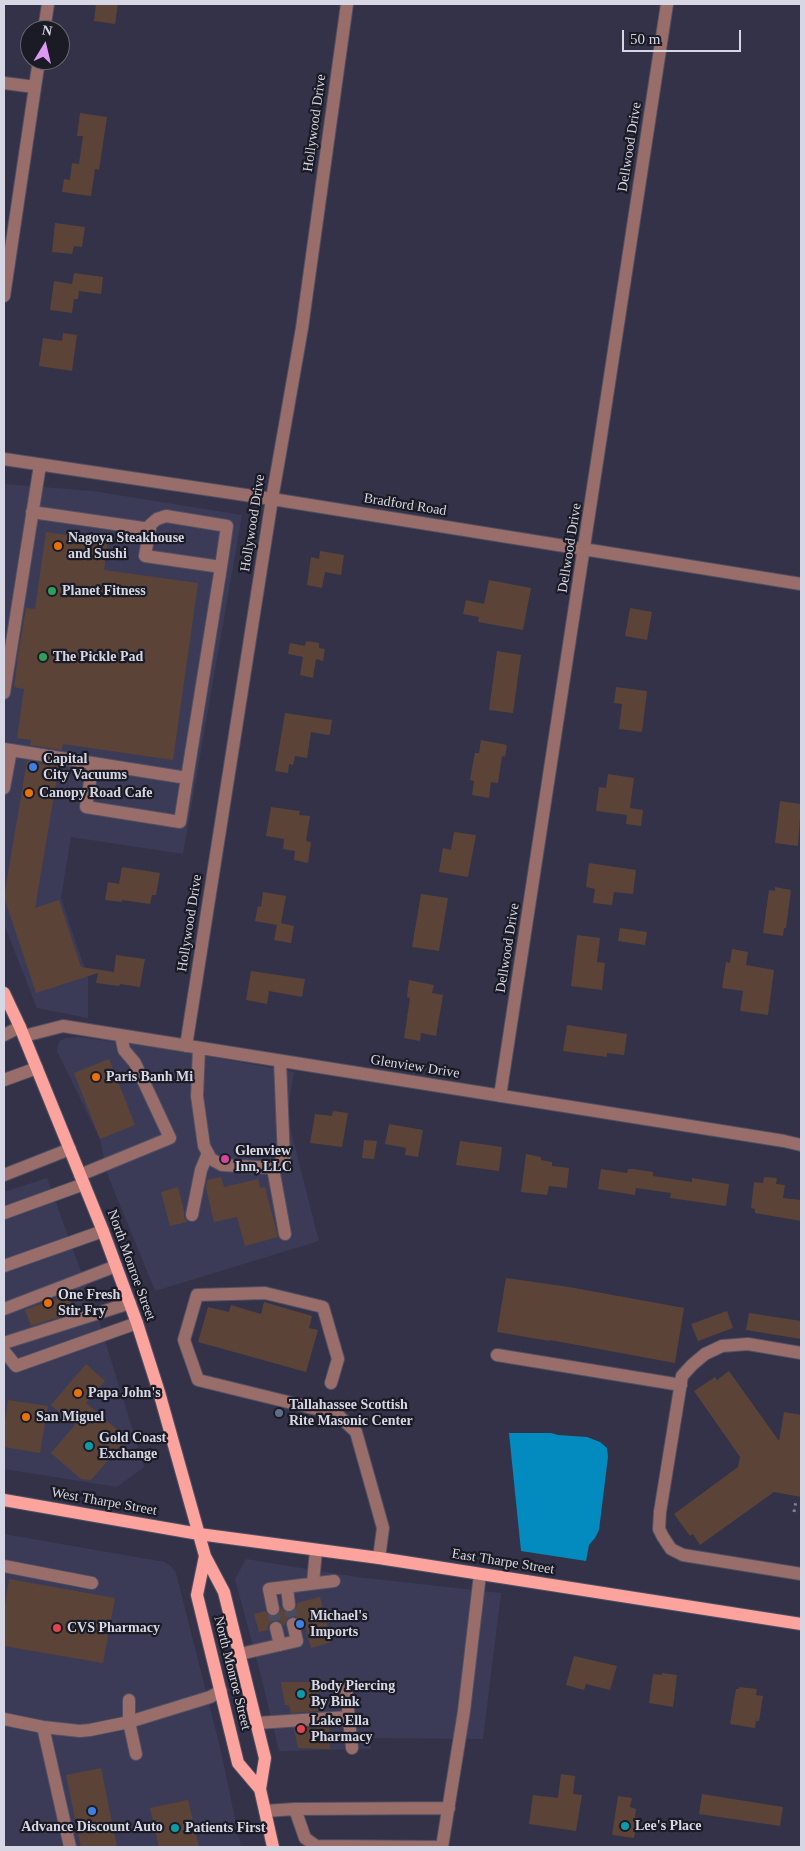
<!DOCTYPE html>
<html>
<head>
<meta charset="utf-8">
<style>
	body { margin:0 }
	#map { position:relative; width:805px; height:1851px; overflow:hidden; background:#333248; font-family:"Times New Roman",serif }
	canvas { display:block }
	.frame { position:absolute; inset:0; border:5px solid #d6d6e4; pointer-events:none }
	.north { position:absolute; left:20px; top:20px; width:50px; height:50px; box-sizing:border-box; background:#1b1b25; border:1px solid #666671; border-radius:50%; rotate:9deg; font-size:14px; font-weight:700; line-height:20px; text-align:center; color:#d6d6e4 }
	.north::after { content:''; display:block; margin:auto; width:18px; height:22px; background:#dc99f4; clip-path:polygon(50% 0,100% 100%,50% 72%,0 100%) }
	.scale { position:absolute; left:622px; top:30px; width:119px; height:22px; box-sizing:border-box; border:2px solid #d6d6e4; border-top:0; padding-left:6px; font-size:15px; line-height:18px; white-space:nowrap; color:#d6d6e4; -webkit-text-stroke:4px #1b1b25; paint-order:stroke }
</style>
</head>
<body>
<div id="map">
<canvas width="805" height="1851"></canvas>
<div class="frame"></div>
<div class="north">N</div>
<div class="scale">50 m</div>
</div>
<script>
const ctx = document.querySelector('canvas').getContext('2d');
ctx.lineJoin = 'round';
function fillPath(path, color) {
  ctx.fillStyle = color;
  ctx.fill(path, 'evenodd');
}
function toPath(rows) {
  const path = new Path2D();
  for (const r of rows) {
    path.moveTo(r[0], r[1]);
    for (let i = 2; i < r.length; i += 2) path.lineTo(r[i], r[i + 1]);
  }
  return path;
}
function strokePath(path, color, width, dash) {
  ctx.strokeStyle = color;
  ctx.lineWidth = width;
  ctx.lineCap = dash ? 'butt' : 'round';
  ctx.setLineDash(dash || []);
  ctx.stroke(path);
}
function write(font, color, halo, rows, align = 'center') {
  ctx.font = font + ' "Times New Roman",serif';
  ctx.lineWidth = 4.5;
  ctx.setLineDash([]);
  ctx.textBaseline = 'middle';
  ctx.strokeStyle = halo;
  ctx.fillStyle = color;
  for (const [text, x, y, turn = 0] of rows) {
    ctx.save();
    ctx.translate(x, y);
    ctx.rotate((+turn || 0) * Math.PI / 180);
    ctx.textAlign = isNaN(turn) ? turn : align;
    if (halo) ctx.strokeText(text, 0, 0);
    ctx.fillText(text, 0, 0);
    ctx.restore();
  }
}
fillPath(toPath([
	[4,484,93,491,242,515,183,854,71,837,61,898,88,978,88,1018,37,1008,4,924],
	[77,1037,163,1048,294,1072,287,1115,319,1241,155,1291,108,1176,100,1139,57,1051,59,1041,66,1038],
	[47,1178,99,1321,144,1467,117,1487,4,1469,4,1192],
	[4,1534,165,1562,172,1567,176,1573,220,1747,241,1847,4,1847],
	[246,1559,357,1577,501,1593,483,1739,370,1738,371,1749,279,1751,262,1680,235,1579]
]), '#3c3b57');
fillPath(toPath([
	[509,1433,551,1433,558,1435,587,1437,600,1442,607,1448,608,1457,599,1530,595,1538,589,1545,586,1561,521,1551]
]), '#038bbf');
fillPath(toPath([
	[96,4,118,4,115,24,94,21],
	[80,113,107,117,99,170,95,169,91,196,62,192,64,179,70,180,72,163,79,164,83,136,77,136],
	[55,223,85,227,82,247,74,246,72,254,52,252],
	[74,273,103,277,101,294,79,291,78,299,74,299,72,313,50,310,54,281,72,284],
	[63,333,77,335,72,371,39,366,43,338,62,341],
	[46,532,108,541,104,570,198,583,173,760,63,744,62,750,30,745,31,740,17,738,24,689,14,687,19,649,26,608,35,609],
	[320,551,344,555,341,575,325,572,322,588,307,585,311,557,319,559],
	[489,580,531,588,523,630,478,622,479,617,463,614,466,600,484,604],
	[630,608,652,612,647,640,625,636],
	[306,641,319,643,319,648,325,649,323,661,316,659,313,678,300,675,303,657,288,654,290,643,305,646],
	[497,651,521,655,513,713,489,710],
	[616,687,647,691,642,732,619,729,622,704,614,703],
	[285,713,332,720,330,734,328,735,311,732,307,758,295,756,293,765,289,764,288,773,275,771],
	[481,740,507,745,505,757,502,756,498,783,491,782,489,798,472,795,474,781,470,780,472,768,475,753,479,753],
	[27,761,59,766,35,908,59,900,81,967,114,972,116,955,145,959,140,987,120,984,119,986,96,983,98,973,36,993,4,897],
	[608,774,634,778,630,808,643,810,641,826,626,824,627,815,596,811,599,787,606,788],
	[780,801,801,804,798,846,775,843],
	[271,807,300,811,299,815,310,816,306,841,311,842,308,863,294,860,295,851,283,849,284,839,266,836],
	[454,832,476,835,468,877,439,872,443,848,451,850],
	[589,863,636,870,633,894,614,892,612,905,593,903,595,889,586,887],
	[122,867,160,873,156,895,152,895,150,904,122,900,122,902,105,900,108,882,119,884],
	[775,887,791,890,786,928,784,928,783,936,763,933,769,890,775,891],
	[263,892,286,896,281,923,294,926,291,943,274,940,277,925,255,921,258,906,261,907],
	[421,894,448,898,439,951,412,947],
	[620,928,647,932,645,945,618,941],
	[577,935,600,938,597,962,605,963,602,990,571,986],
	[732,949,748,952,746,965,774,970,768,1015,740,1011,743,991,722,988,726,962,730,963],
	[251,971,305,979,302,997,269,991,267,1004,246,1000],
	[409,980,434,985,432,993,443,995,436,1036,421,1033,420,1041,404,1038,410,998,407,997],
	[567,1025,627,1034,624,1055,607,1053,607,1057,563,1051],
	[109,1059,135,1125,100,1139,74,1073],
	[333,1111,348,1113,342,1147,310,1143,315,1114,332,1116],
	[389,1124,423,1130,418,1157,405,1155,406,1148,385,1144],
	[364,1140,377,1141,374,1159,362,1158],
	[460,1141,502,1147,499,1171,456,1165],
	[526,1154,541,1157,541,1160,552,1162,552,1166,569,1168,567,1188,549,1186,547,1195,521,1192],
	[601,1169,627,1173,628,1169,633,1169,653,1172,653,1176,692,1182,692,1178,729,1184,726,1206,670,1198,671,1193,636,1188,635,1195,598,1189],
	[221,1177,224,1187,258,1179,260,1188,265,1187,278,1237,245,1246,237,1217,214,1222,206,1188,207,1180],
	[764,1177,777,1178,776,1184,785,1185,783,1198,801,1200,801,1221,755,1213,755,1209,751,1208,754,1182,763,1183],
	[178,1187,184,1211,184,1217,187,1222,170,1226,161,1192],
	[506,1278,569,1287,684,1308,675,1363,550,1340,550,1341,497,1332],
	[68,1294,75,1312,31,1326,25,1310],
	[264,1302,312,1316,309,1328,318,1330,306,1372,198,1342,208,1307,229,1312,231,1305,261,1314],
	[727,1311,733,1328,698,1341,691,1324],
	[749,1313,801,1321,801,1339,746,1330],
	[86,1364,105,1381,86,1403,127,1438,91,1480,81,1479,51,1453,75,1425,51,1405],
	[729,1371,779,1441,784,1412,801,1415,801,1497,774,1492,700,1545,693,1534,690,1536,674,1514,738,1467,740,1457,694,1391,715,1377,717,1380],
	[8,1400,48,1406,40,1453,4,1447,4,1427],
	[9,1579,115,1598,103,1663,4,1646,4,1611],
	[320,1597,332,1642,311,1648,304,1621,301,1622,295,1616,288,1618,284,1626,279,1620,274,1620,268,1625,268,1630,259,1632,254,1614,265,1611,270,1616,275,1617,280,1612,281,1607,285,1612,290,1613,296,1609,297,1603],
	[574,1656,617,1666,610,1690,586,1684,584,1690,566,1685],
	[662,1673,677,1675,673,1707,649,1703,653,1674,662,1675],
	[281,1682,319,1682,318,1711,291,1713,289,1705,285,1705],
	[739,1687,757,1689,756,1695,763,1696,759,1721,756,1721,755,1728,730,1724,736,1689,739,1689],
	[329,1726,330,1749,298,1748,294,1729],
	[101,1768,117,1847,81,1847,66,1775],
	[561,1774,575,1776,573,1794,582,1795,576,1831,529,1824,533,1795,558,1798],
	[702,1794,783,1807,780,1826,699,1814],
	[618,1796,632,1798,630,1807,636,1809,635,1817,638,1817,634,1838,612,1835],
	[188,1800,199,1847,159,1847,150,1808]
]), '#5b4437');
strokePath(toPath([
	[289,1605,293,1624],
	[273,1609,276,1628]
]), '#4b4b5f', 12, [12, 6]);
const minor = toPath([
	[44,30,48,4],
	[4,83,35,87],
	[4,296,39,60],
	[4,459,272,499,801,584],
	[32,512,150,529],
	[4,693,40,465],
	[4,749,187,778],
	[93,763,86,807,180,822,187,778,221,567,227,526,166,516,157,519,150,525,145,556,221,567],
	[4,788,11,750],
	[4,1035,20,1027],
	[24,1036,63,1026,784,1141,801,1145],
	[186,1046,272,499,302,328,347,4],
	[199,1048,197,1096,204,1146,211,1159,222,1165,273,1168,285,1234],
	[4,1080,37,1068],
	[500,1096,667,4],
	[273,1168,284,1159,280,1061],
	[4,1175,70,1149],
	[80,1175,170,1138,135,1063,124,1050,121,1036],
	[4,1213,84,1184],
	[192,1215,201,1170,208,1153],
	[4,1266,103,1231],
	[4,1309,116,1266],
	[4,1343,130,1303],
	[4,1351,16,1366,137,1323],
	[801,1353,748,1344,722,1346,705,1354,692,1365,682,1376,660,1512,659,1529,663,1537,671,1549,683,1555,801,1574],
	[497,1355,681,1385],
	[331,1383,338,1359,323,1307,265,1293,197,1295,184,1340,198,1380,337,1414,356,1432,383,1528,379,1558],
	[4,1566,92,1583],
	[313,1583,316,1550],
	[287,1587,289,1605],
	[273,1609,269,1589,334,1581],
	[276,1628,280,1645],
	[240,1654,297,1641,293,1624],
	[346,1689,352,1748],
	[129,1700,129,1722,136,1754],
	[4,1719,43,1727,80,1731,90,1730,129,1722,210,1697,221,1691],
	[257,1723,348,1717],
	[43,1727,70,1847],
	[295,1809,305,1838,316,1846,442,1847,464,1711,480,1574],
	[265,1811,295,1809,449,1808]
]);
const major = toPath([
	[4,993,20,1027,103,1231,137,1323,159,1392,205,1556,224,1592,265,1758,260,1789,273,1847],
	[4,1500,199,1534,379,1558,801,1624],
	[205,1556,197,1595,238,1763,260,1789]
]);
strokePath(minor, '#505064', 14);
strokePath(major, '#505064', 14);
strokePath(toPath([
	[794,1512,796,1501]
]), '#828294', 3, [2.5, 4]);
strokePath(minor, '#996d6a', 12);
strokePath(major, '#fca39e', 12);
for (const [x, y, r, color] of [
	[58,546,5,"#e8710a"],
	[52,591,5,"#2e9e5b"],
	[43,657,5,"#2e9e5b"],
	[33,767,5,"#3f7fe0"],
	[29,793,5,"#e8710a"],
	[96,1077,5,"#e8710a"],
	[225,1159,5,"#d1479c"],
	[48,1303,5,"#e8710a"],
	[78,1393,5,"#e8710a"],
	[279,1413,5,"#5c6f8a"],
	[26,1417,5,"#e8710a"],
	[89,1446,5,"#0f9aa8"],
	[300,1624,5,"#3f7fe0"],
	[57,1628,5,"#e0444e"],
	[301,1694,5,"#0f9aa8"],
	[301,1729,5,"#e0444e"],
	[92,1811,5,"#3f7fe0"],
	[625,1826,5,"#0f9aa8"],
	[175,1828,5,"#0f9aa8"]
]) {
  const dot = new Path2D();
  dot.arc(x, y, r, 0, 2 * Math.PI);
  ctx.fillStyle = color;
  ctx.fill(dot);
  strokePath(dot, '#1b1b25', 2);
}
write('14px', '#d6d6e4', '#1b1b25', [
	["Hollywood Drive",315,123,-82],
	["Dellwood Drive",630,147,-81],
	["Bradford Road",405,505,9],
	["Hollywood Drive",253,523,-81],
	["Dellwood Drive",570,548,-81],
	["Hollywood Drive",190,923,-81],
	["Dellwood Drive",508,948,-81],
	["Glenview Drive",415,1067,9],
	["North Monroe Street",131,1265,70],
	["West Tharpe Street",104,1502,10],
	["East Tharpe Street",503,1562,9],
	["North Monroe Street",232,1673,76]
]);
write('bold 14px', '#d6d6e4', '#1b1b25', [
	["Nagoya Steakhouse",68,538],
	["and Sushi",68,554],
	["Planet Fitness",62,591],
	["The Pickle Pad",53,657],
	["Capital",43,759],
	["City Vacuums",43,775],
	["Canopy Road Cafe",39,793],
	["Paris Banh Mi",106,1077],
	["Glenview",235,1151],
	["Inn, LLC",235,1167],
	["One Fresh",58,1295],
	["Stir Fry",58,1311],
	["Papa John's",88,1393],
	["Tallahassee Scottish",289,1405],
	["Rite Masonic Center",289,1421],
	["San Miguel",36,1417],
	["Gold Coast",99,1438],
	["Exchange",99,1454],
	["Michael's",310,1616],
	["Imports",310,1632],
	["CVS Pharmacy",67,1628],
	["Body Piercing",311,1686],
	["By Bink",311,1702],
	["Lake Ella",311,1721],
	["Pharmacy",311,1737],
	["Lee's Place",635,1826],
	["Advance Discount Auto",92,1827,"center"],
	["Patients First",185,1828]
], 'left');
</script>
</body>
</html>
